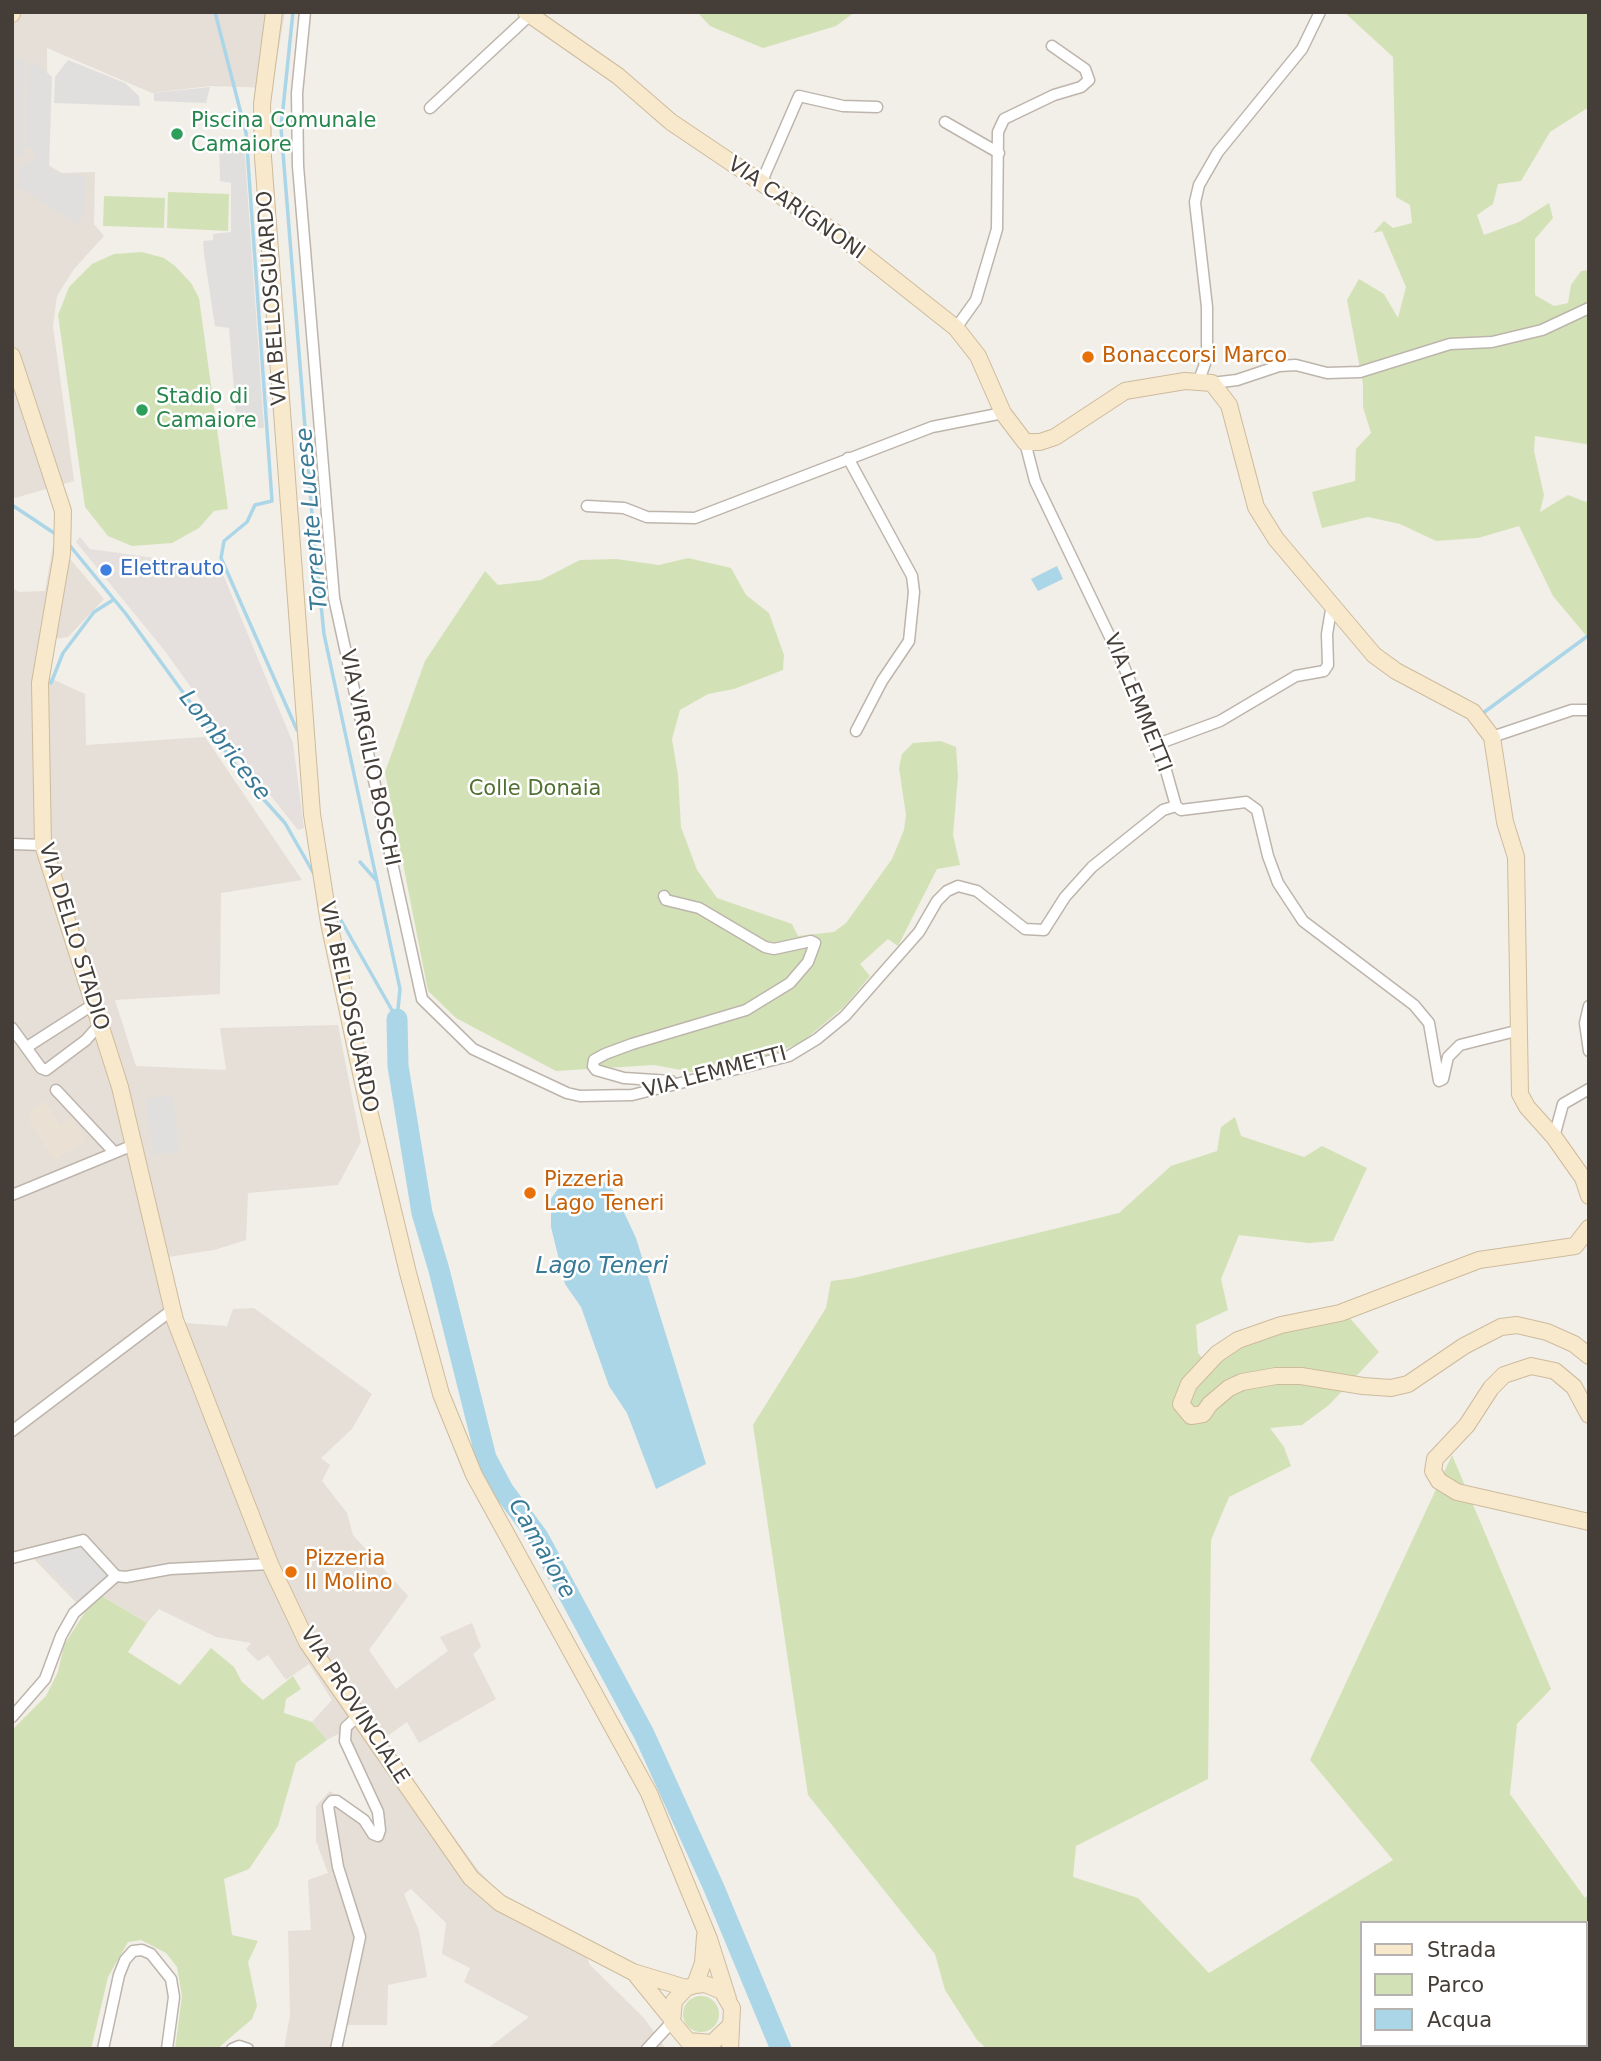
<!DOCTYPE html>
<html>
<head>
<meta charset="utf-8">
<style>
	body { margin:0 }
	#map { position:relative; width:1601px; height:2061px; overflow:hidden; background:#f2eee8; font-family:"DejaVu Sans",sans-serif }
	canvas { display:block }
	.frame { position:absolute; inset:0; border:14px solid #453e38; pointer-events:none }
	.legend { position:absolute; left:1360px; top:1921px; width:228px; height:126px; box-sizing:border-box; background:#fff; border:2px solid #b5b2af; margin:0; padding:9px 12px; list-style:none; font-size:21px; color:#453e38 }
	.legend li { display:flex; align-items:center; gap:14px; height:35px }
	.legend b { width:35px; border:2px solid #b5b2af }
</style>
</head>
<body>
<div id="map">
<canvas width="1601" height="2061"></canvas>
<div class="frame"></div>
<ul class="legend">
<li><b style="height:9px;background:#f9e9cc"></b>Strada</li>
<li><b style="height:19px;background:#d3e2b6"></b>Parco</li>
<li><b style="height:19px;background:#abd6e8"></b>Acqua</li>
</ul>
</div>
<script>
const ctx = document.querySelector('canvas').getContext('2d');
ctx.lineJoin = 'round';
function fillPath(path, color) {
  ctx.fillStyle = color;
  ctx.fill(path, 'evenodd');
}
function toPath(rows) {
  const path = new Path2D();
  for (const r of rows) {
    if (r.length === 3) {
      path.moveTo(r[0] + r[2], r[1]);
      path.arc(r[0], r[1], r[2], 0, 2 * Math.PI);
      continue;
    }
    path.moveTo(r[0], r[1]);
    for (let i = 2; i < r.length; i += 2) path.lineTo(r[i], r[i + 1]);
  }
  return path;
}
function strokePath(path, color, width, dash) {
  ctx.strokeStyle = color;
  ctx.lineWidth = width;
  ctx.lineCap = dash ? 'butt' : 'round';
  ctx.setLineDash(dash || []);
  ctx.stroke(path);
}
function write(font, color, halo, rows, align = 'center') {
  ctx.font = font + ' "DejaVu Sans",sans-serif';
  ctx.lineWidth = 5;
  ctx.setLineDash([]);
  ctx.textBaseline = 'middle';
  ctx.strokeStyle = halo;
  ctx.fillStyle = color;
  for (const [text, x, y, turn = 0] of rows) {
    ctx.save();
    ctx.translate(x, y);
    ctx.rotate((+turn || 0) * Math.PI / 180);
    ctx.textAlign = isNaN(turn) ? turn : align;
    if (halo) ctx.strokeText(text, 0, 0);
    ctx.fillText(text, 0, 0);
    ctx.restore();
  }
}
fillPath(toPath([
	[12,12,285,12,272,88,210,86,152,93,47,48,48,165,62,173,95,172,94,224,104,236,74,269,57,296,53,326,74,481,15,498,12,495],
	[54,540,104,599,68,637,54,639,50,678,85,694,86,745,205,737,302,880,221,893,220,994,115,1000,136,1066,226,1070,220,1028,338,1025,361,1142,338,1185,248,1193,246,1240,214,1250,168,1257,185,1323,227,1326,233,1309,254,1308,372,1394,352,1429,321,1458,330,1465,322,1481,347,1513,353,1535,408,1596,369,1650,396,1689,448,1651,440,1637,472,1623,481,1647,473,1654,496,1699,419,1743,407,1722,383,1739,478,1870,501,1894,578,1936,590,1965,644,2018,664,2046,661,2049,487,2049,529,2017,464,1982,470,1968,442,1954,446,1923,411,1889,404,1894,419,1931,427,1977,388,1985,387,2025,347,2025,343,2049,284,2049,290,2015,288,1931,311,1930,308,1880,328,1873,316,1841,316,1806,330,1791,370,1822,375,1819,338,1734,327,1740,312,1722,332,1700,309,1664,286,1680,268,1655,258,1661,246,1649,251,1643,216,1637,159,1609,147,1623,102,1596,85,1612,32,1557,12,1564,12,588,19,592,45,591]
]), '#e6dfd7');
fillPath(toPath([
	[80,537,90,549,220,567,293,743,304,828,298,830,259,781,164,650,76,542]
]), '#e5e0dd');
fillPath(toPath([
	[46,1101,60,1125,73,1117,86,1141,54,1160,29,1121,31,1119,27,1112]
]), '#eae1d4');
fillPath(toPath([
	[697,12,855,12,836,26,763,48,710,26],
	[1344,12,1589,12,1589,107,1550,132,1521,181,1498,184,1493,204,1477,215,1484,235,1519,222,1549,203,1553,218,1535,239,1535,295,1554,306,1568,303,1571,285,1581,271,1589,270,1589,447,1586,444,1535,436,1534,451,1544,495,1540,512,1568,495,1586,502,1589,498,1589,639,1553,596,1519,526,1478,538,1436,541,1400,524,1368,517,1322,528,1312,492,1355,481,1356,449,1371,433,1363,407,1363,384,1347,300,1359,279,1384,294,1398,318,1406,287,1382,231,1373,233,1384,221,1393,228,1412,223,1410,205,1396,197,1393,57],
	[168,192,229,194,228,231,167,228],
	[104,196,165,198,164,228,103,226],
	[142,252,164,258,175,266,191,283,199,298,228,509,214,511,199,528,172,543,132,546,108,536,85,507,58,315,69,287,92,264,114,254],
	[688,558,731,568,746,595,769,613,784,655,783,670,734,689,708,694,680,710,672,739,678,775,681,827,697,870,717,898,792,924,798,936,834,932,846,923,892,859,904,830,906,815,899,768,902,754,913,743,941,741,956,747,958,776,953,835,960,865,937,869,898,946,888,939,860,964,870,976,844,1007,802,1042,766,1057,697,1073,654,1065,556,1071,456,1018,428,991,385,772,425,661,485,571,498,585,541,580,580,560,616,559,659,565],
	[1235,1117,1241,1136,1304,1157,1322,1146,1367,1168,1333,1241,1309,1243,1239,1235,1221,1279,1228,1310,1196,1325,1198,1353,1213,1370,1240,1341,1349,1317,1379,1352,1329,1405,1302,1425,1270,1428,1284,1447,1291,1466,1229,1497,1211,1540,1208,1779,1076,1846,1073,1877,1138,1898,1209,1973,1393,1860,1310,1760,1452,1455,1551,1689,1517,1724,1510,1794,1585,1898,1589,1893,1589,2049,987,2049,977,2040,945,1990,935,1954,808,1795,753,1425,826,1308,831,1281,854,1278,1119,1213,1171,1166,1217,1151,1221,1127],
	[1361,1923,1585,1923,1585,2045,1361,2045],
	[102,1596,147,1623,128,1652,180,1685,211,1648,234,1667,242,1682,263,1700,293,1676,301,1689,286,1699,284,1713,312,1722,327,1740,296,1763,278,1826,249,1869,224,1879,232,1935,258,1941,248,1962,257,2006,252,2019,217,2049,175,2049,182,1996,177,1967,166,1953,141,1940,128,1942,108,1977,91,2049,12,2049,12,1730,46,1696,58,1672,64,1645,85,1612],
	[701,2014,18]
]), '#d3e2b6');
fillPath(toPath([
	[25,57,23,155,15,159,16,61],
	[68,60,125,83,139,96,140,106,54,103,55,77],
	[34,61,52,77,49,168,61,174,85,176,84,215,78,224,17,187,20,167,34,159,34,148,26,148,27,64],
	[210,87,206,103,154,101,154,93],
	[228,139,244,143,264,428,237,427,229,328,215,326,204,254,203,241,213,240,213,234,231,232,231,183,220,181,219,140],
	[173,1095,179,1152,153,1155,146,1098],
	[81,1545,107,1572,107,1582,80,1603,34,1554]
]), '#e1dfdd');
fillPath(toPath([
	[1057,566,1063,579,1038,591,1031,579],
	[591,1171,614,1191,636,1238,706,1464,656,1489,627,1413,609,1386,581,1307,565,1284,551,1227,551,1199,561,1184]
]), '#abd6e8');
strokePath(toPath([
	[215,12,246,133,272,501,255,505,247,522,224,541,221,558,297,730],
	[293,12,281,128,313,527,324,634,400,989,397,1019],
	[12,505,57,535],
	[66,541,126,614,248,782,285,823,314,874],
	[51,683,63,653,94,612,113,600],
	[1483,713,1589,635],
	[360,862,377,881],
	[334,908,397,1019]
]), '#abd6e8', 3.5);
strokePath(toPath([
	[397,1019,398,1066,422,1213,439,1270,486,1458,503,1490,538,1537,644,1734,714,1888,781,2049]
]), '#abd6e8', 21);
const street = toPath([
	[305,12,297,93,298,166,334,598,422,999,473,1049,567,1093,580,1096,632,1095,789,1056,817,1039,845,1016,919,932,937,901,947,891,958,886,977,891,1025,929,1044,930,1065,897,1092,867,1163,810,1176,806,1165,767,1122,662,1035,481,1025,442],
	[430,108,530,15],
	[945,122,999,153],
	[762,181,799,96,843,106,877,107],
	[956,328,976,300,997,229,998,132,1004,119,1054,95,1081,87,1089,80,1085,69,1052,46],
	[1198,383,1207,358,1207,307,1195,202,1199,185,1218,152,1302,49,1320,12],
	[1212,383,1237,380,1279,366,1296,365,1327,373,1360,372,1450,344,1492,342,1542,330,1589,308],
	[848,458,912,576,914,592,909,641,882,681,856,731],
	[587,506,624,508,647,517,695,518,932,427,1003,413],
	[1492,737,1572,710,1589,710],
	[1155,745,1220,721,1296,676,1324,671,1328,665,1327,634,1332,604],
	[1176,806,1181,810,1246,802,1257,810,1268,856,1278,883,1303,921,1414,1005,1429,1023,1439,1081,1443,1079,1448,1057,1460,1045,1520,1030],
	[12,844,43,845],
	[664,896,666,900,699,908,765,947,774,949,811,941,815,943,808,962,790,983,746,1010,632,1044,605,1054,594,1060,593,1066,596,1070,624,1078,671,1081],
	[1589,1006,1585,1023,1589,1051],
	[12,1028,41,1068,46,1070,86,1040,100,1024],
	[27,1047,94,1004],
	[56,1090,114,1152],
	[1554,1137,1563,1104,1589,1089],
	[12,1195,131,1146],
	[12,1431,172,1310],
	[12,1558,83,1540,116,1576],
	[12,1717,45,1679,61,1636,74,1613,116,1576,126,1577,170,1569,270,1564],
	[103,2049,119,1975,125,1960,133,1951,142,1950,151,1954,171,1979,174,1997,167,2049],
	[232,2049,239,2046,248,2049],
	[336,2049,360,1937,338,1867,328,1806,332,1801,337,1801,364,1820,373,1834,378,1836,380,1830,378,1812,345,1741,346,1727,357,1717],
	[647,2049,672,2022]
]);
const secondary = toPath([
	[274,12,262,104,263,157,312,814,329,923,368,1106,408,1273,441,1394,474,1475,649,1793,709,1939,728,1999],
	[526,12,618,76,671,122,836,233,956,328,978,356,1003,413,1025,442,1040,442,1055,437,1125,391,1185,381,1212,383,1229,405,1256,507,1276,539,1374,655,1396,671,1473,712,1492,737,1505,822,1516,857,1520,1094,1527,1107,1554,1137,1583,1178,1589,1196],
	[12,14,12,12],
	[12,356,63,511,62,554,40,683,43,845,120,1087,175,1320,270,1564,307,1642,471,1878,500,1903,633,1972,686,1988],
	[1589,1228,1575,1246,1479,1260,1340,1313,1281,1325,1238,1340,1217,1354,1189,1384,1181,1404,1191,1416,1203,1414,1210,1404,1229,1388,1242,1382,1276,1376,1301,1376,1363,1386,1391,1388,1408,1384,1464,1346,1501,1327,1517,1325,1547,1332,1574,1344,1589,1356],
	[1589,1415,1574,1387,1555,1371,1531,1366,1504,1375,1491,1388,1467,1425,1435,1459,1433,1471,1439,1481,1457,1492,1589,1522],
	[637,1976,672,2019],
	[695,1985,703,1963,705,1936],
	[729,2027,712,2043,688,2041,672,2022,674,2001,686,1988,695,1985,705,1984,722,1991,732,2008,730,2049]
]);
strokePath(street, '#bdb5ac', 13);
strokePath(secondary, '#cdbb9d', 18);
strokePath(street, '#fff', 10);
strokePath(secondary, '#f9e9cc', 16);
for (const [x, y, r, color] of [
	[177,134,7,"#2e9e5b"],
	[1088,357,7,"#e8710a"],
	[142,410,7,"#2e9e5b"],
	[106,570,7,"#3f7fe0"],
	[530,1193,7,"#e8710a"],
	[291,1572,7,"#e8710a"]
]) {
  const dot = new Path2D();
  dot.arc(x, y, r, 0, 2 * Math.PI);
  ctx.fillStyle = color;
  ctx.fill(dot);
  strokePath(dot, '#fff', 2.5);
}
write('21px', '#27864d', '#fff', [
	["Piscina Comunale",191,122],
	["Camaiore",191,146],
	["Stadio di",156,398],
	["Camaiore",156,422]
], 'left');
write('21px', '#453e38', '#fff', [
	["VIA CARIGNONI",796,209,35],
	["VIA BELLOSGUARDO",273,298,-94],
	["VIA LEMMETTI",1137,703,68],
	["VIA VIRGILIO BOSCHI",369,758,78],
	["VIA DELLO STADIO",73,937,73],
	["VIA BELLOSGUARDO",348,1007,78],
	["VIA LEMMETTI",715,1073,-15],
	["VIA PROVINCIALE",354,1706,57]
]);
write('21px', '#c56008', '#fff', [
	["Bonaccorsi Marco",1102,357],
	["Pizzeria",544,1181],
	["Lago Teneri",544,1205],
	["Pizzeria",305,1560],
	["Il Molino",305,1584]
], 'left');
write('21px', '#366cbe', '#fff', [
	["Elettrauto",120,570]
], 'left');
write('21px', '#507031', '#fff', [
	["Colle Donaia",535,790]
]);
write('italic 23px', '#387996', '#fff', [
	["Torrente Lucese",313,519,-95],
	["Lombricese",224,746,52],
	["Lago Teneri",602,1267],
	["Camaiore",541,1549,60]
]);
</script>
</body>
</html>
